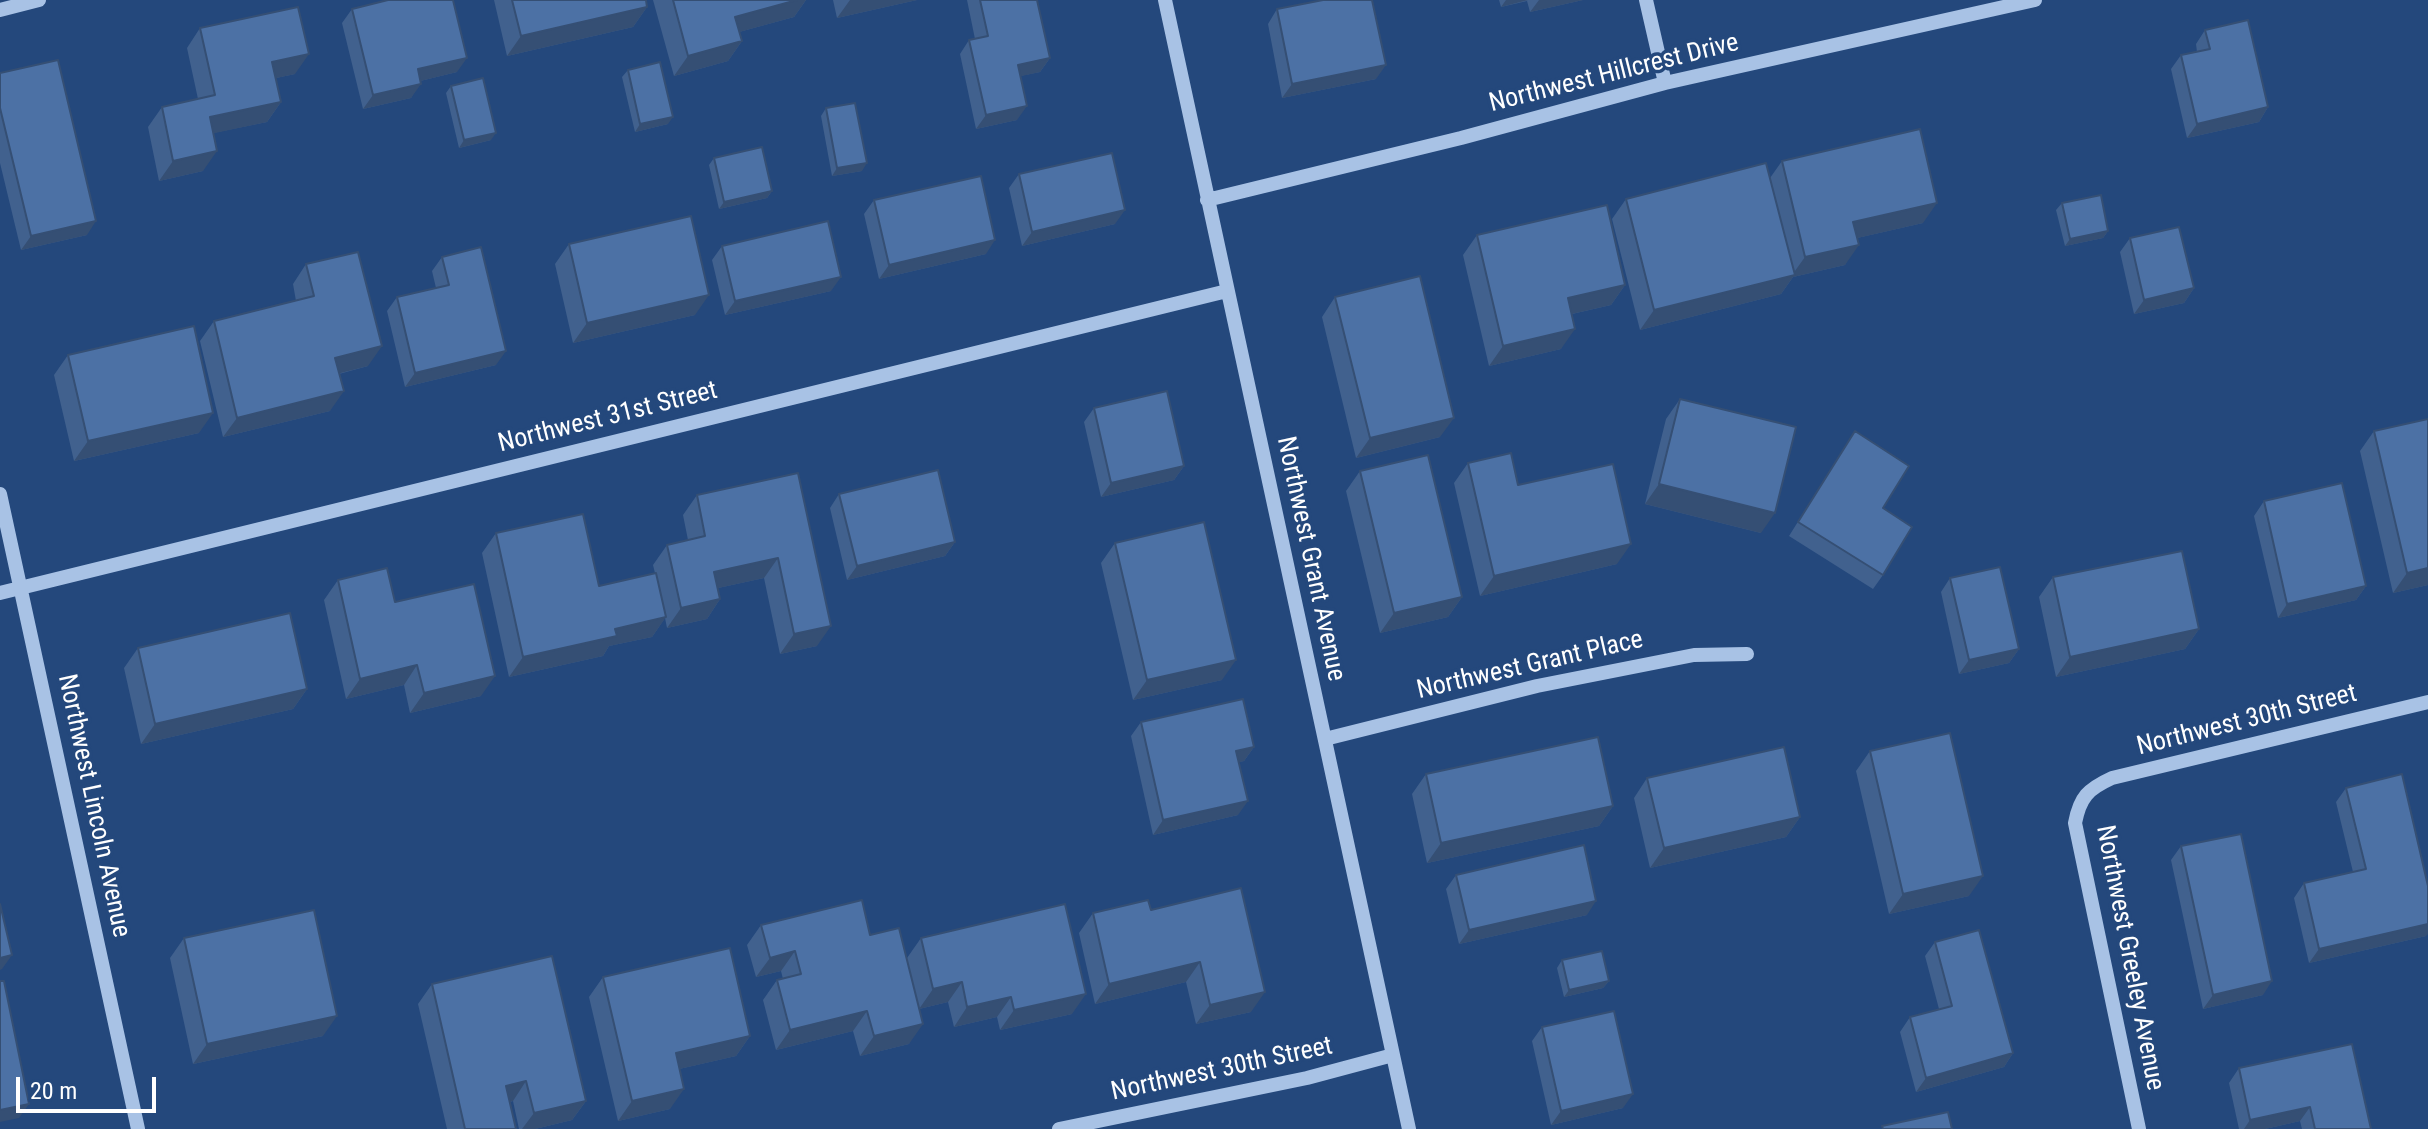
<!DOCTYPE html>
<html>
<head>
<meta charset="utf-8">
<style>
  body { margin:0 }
  #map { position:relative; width:2428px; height:1129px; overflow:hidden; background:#24487c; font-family:"Roboto Condensed",sans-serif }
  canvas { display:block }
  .scale { position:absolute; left:16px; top:1077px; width:140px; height:36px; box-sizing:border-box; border:4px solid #fff; border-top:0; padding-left:10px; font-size:24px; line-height:28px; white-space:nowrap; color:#fff; -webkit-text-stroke:6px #24487c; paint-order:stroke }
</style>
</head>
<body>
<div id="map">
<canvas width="2428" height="1129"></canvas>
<div class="scale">20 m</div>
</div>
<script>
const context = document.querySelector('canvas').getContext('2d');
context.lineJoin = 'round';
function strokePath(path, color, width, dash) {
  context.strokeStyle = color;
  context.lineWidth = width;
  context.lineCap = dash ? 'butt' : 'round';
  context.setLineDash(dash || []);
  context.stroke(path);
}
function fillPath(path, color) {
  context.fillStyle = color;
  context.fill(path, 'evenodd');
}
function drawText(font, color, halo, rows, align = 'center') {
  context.font = font + ' "Roboto Condensed",sans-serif';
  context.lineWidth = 7;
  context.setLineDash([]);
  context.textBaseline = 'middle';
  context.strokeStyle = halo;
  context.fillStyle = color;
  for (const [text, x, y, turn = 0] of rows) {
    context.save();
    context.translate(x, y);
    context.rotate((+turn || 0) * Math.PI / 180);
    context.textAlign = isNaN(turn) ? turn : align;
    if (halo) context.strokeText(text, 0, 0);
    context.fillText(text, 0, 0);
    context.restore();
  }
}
strokePath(new Path2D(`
  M1165,0L1409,1129
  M1646,0L1665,83
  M0,10L39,0
  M1207,200L1461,138L1665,83L2035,0
  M0,494L138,1129
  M0,593L1227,291
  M1325,739L1537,686L1694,655L1747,654
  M1059,1129L1307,1078L1393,1055
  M2139,1129L2075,823C2080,797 2088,789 2112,778L2428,702`), '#a8c2e5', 14);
fillPath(new Path2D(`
  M494,0H646L647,7L633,27L507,56Z
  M653,0H806L794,17L739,32L742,41L728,61L674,76Z
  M833,0H917L837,18Z
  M967,0H1037L1050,58L1040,72L1020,76L1017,120L976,129L960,54L969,40L975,39Z
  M1499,0H1583L1530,12L1527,1L1501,7Z
  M352,9L457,72L420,81L411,98L363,109L342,23Z
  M1277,9L1376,79L1282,98L1268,24Z
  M200,28L295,74L276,78L281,102L267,122L213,133L203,171L159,181L148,127L162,107L198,99L187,48Z
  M2205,30L2268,107L2259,122L2187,138L2171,69L2181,55L2197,52L2196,44Z
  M628,70L668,124L635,132L622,77Z
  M0,73L87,235L21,250L0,163Z
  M451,86L491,140L459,148L446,93Z
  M826,108L862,171L832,176L821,116Z
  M714,158L772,191L767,198L719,209L709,165Z
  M1782,161L1923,223L1857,238L1845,265L1793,277L1781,294L1640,330L1612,219L1626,199L1770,178Z
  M1019,174L1115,224L1022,246L1009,188Z
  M874,200L986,254L879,279L864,214Z
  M2062,203L2108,231L2103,238L2065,246L2056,210Z
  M1477,235L1625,285L1611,305L1572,314L1561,349L1489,366L1463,255Z
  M2130,238L2194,288L2184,303L2134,314L2120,252Z
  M569,244L695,315L573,343L555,264Z
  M722,246L831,291L725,315L712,260Z
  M442,257L496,365L405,387L387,311L397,297L436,288L432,271Z
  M306,264L368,366L339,374L330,411L223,437L200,341L214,321L296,301L293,284Z
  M1335,297L1440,437L1356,458L1322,317Z
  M68,355L199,433L74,461L54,375Z
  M1680,399L1761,533L1645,504L1666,419Z
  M1094,408L1184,466L1174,480L1101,497L1084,422Z
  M2428,419V585L2393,593L2360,451L2374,431Z
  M1855,431L1883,508V575L1873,589L1789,536Z
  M1468,463L1518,485L1617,564L1480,596L1454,483Z
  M1360,471L1462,597L1448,617L1380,633L1346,491Z
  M798,473L817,646L780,654L764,578L718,588L720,599L707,619L667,628L665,618L652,637L609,646L603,656L509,677L482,553L496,533L599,586L655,573L653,565L667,545L688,540L683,515L697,495Z
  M839,494L955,542L945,556L847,580L830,508Z
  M2264,501L2366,586L2356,600L2278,618L2254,516Z
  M1115,543L1222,680L1133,700L1101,563Z
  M2053,577L2199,629L2185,649L2056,677L2039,597Z
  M1950,578L2019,649L2009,663L1959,674L1941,592Z
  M338,580L395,602L481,696L410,713L404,685L346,699L324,600Z
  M138,648L307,689L293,709L141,744L124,668Z
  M1141,722L1254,747L1244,761L1239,762L1238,815L1153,835L1131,736Z
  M1870,751L1969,896L1889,914L1856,771Z
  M1426,774L1613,806L1599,826L1427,863L1412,794Z
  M1647,778L1800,817L1786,837L1650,868L1634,798Z
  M2346,788L2426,936L2309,963L2294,898L2304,883L2353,872L2336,802Z
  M2181,846L2263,995L2203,1009L2171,860Z
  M1456,875L1587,915L1459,944L1446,889Z
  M1151,910L1251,1012L1196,1024L1186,982L1095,1004L1079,933L1093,913Z
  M761,925L870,935L907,958L921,938L1072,1014L1000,1030L997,1017L954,1027L948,1002L919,1009L909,1044L860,1056L853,1031L776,1050L763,1000L777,980L783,979L781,971L756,977L747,945Z
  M184,938L323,1036L193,1064L170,958Z
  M1935,942L2013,1053L2004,1067L1916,1092L1900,1032L1910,1017L1939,1009L1925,956Z
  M1562,960L1609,981L1603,988L1564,997L1557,968Z
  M603,977L750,1036L736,1056L679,1069L670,1109L618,1121L589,997Z
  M432,984L586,1101L572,1120L535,1129H519L513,1101L510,1102L516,1129H447L418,1004Z
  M1542,1027L1623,1108L1551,1125L1532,1041Z
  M2239,1068L2371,1129H2302L2300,1121L2265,1129H2239L2229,1083Z`), '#41618e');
fillPath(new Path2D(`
  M797,0H806L794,17L721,37L735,17Z
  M850,0H917L837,18Z
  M1506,0H1528L1501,7Z
  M1539,0H1583L1530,12Z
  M647,7L633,27L507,56L521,36Z
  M742,41L728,61L674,76L688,56Z
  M309,54L295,74L258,82L272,62Z
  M467,58L457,72L408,84L418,69Z
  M1050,58L1040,72L1008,79L1018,65Z
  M1386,65L1376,79L1282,98L1292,84Z
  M421,84L411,98L363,109L373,95Z
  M281,102L267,122L196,137L210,117Z
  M1027,106L1017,120L976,129L986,115Z
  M2268,107L2259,122L2187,138L2197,124Z
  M673,117L668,124L635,132L640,124Z
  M496,133L491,140L459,148L464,140Z
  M217,151L203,171L159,181L173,161Z
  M867,163L862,171L832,176L837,168Z
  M772,191L767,198L719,209L724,202Z
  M1937,203L1923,223L1840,242L1853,222Z
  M1125,210L1115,224L1022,246L1032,232Z
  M96,221L87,235L21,250L31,236Z
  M2108,231L2103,238L2065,246L2070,239Z
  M995,240L986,254L879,279L889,265Z
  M1859,245L1845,265L1793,277L1781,294L1640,330L1654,310L1792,275L1805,257Z
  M841,277L831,291L725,315L735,301Z
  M1625,285L1611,305L1554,318L1568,298Z
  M2194,288L2184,303L2134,314L2144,300Z
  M709,295L695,315L573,343L587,323Z
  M1575,329L1561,349L1489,366L1503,346Z
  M382,346L368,366L321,378L335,358Z
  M506,351L496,365L405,387L415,373Z
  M344,391L330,411L223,437L237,418Z
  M213,413L199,433L74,461L88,441Z
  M1454,418L1440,437L1356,458L1370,438Z
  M1184,466L1174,480L1101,497L1111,483Z
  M1659,484L1775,513L1761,533L1645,504Z
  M955,542L945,556L847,580L857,566Z
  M1631,544L1617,564L1480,596L1494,576Z
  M778,558L764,578L700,592L714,572Z
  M2428,568V585L2393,593L2407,573Z
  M2366,586L2356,600L2278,618L2287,604Z
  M1462,597L1448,617L1380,633L1394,613Z
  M720,599L707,619L667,628L681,608Z
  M666,617L652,637L609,646L603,656L509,677L523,657L615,629Z
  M831,626L817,646L780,654L794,634Z
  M2199,629L2185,649L2056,677L2070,657Z
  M2019,649L2009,663L1959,674L1969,660Z
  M1236,660L1222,680L1133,700L1147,680Z
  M417,665L404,685L346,699L360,679Z
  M495,676L481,696L410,713L424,693Z
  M307,689L293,709L141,744L155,724Z
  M1254,747L1244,761L1227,765L1236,751Z
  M1248,801L1238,815L1153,835L1163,820Z
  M1613,806L1599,826L1427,863L1441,843Z
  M1800,817L1786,837L1650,868L1664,848Z
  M1983,876L1969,896L1889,914L1903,894Z
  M1596,901L1587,915L1459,944L1469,930Z
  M2428,924V934L2426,936L2309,963L2319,949Z
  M795,951L781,971L756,977L770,958Z
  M12,955L2,969L0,970V958Z
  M1200,962L1186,982L1095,1004L1109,984Z
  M1609,981L1603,988L1564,997L1569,990Z
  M2272,981L2263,995L2203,1009L2213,995Z
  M962,982L948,1002L919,1009L933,989Z
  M1265,992L1251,1012L1196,1024L1210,1005Z
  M1086,994L1072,1014L1000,1030L1014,1010Z
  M1011,997L997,1017L954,1027L967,1007Z
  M867,1011L853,1031L776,1050L790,1030Z
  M337,1016L323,1036L193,1064L207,1044Z
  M923,1024L909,1044L860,1056L874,1036Z
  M750,1036L736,1056L662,1073L676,1053Z
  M2013,1053L2004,1067L1916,1092L1926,1078Z
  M526,1081L513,1101L492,1106L506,1086Z
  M684,1089L670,1109L618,1121L632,1101Z
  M1633,1094L1623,1108L1551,1125L1561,1111Z
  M586,1101L572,1120L535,1129H522L534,1113Z
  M29,1104L19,1118L0,1122V1110Z
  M2310,1107L2300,1121L2265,1129H2244L2250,1120Z`), '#354f74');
const building = new Path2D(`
  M388,0H453L467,58L418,69L421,84L373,95L352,9Z
  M512,0H646L647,7L521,36Z
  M673,0H797L735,17L742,41L688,56Z
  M980,0H1037L1050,58L1018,65L1027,106L986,115L969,40L988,36Z
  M1323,0H1372L1386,65L1292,84L1277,9Z
  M298,7L309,54L272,62L281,102L210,117L217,151L173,161L162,107L215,95L200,28Z
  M2248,20L2268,107L2197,124L2181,55L2210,49L2205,30Z
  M58,60L96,221L31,236L0,108V73Z
  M660,62L673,117L640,124L628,70Z
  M483,78L496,133L464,140L451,86Z
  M855,103L867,163L837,168L826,108Z
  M1920,129L1937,203L1853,222L1859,245L1805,257L1782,161Z
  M762,147L772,191L724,202L714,158Z
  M1112,153L1125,210L1032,232L1019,174Z
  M1766,163L1795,275L1654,310L1626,199Z
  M981,176L995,240L889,265L874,200Z
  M2101,195L2108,231L2070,239L2062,203Z
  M1607,205L1625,285L1568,298L1575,329L1503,346L1477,235Z
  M691,216L709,295L587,323L569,244Z
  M828,221L841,277L735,301L722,246Z
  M2179,227L2194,288L2144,300L2130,238Z
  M481,247L506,351L415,373L397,297L449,285L442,257Z
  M358,252L382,346L335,358L344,391L237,418L214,321L314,296L306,264Z
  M1420,276L1454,418L1370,438L1335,297Z
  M194,326L213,413L88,441L68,355Z
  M1167,391L1184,466L1111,483L1094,408Z
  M1680,399L1796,427L1775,513L1659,484Z
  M2428,419V568L2407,573L2374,431Z
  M1855,431L1909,466L1883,508L1912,527L1883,575L1798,522Z
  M1511,453L1518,485L1613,464L1631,544L1494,576L1468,463Z
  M1428,455L1462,597L1394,613L1360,471Z
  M938,470L955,542L857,566L839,494Z
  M798,473L831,626L794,634L778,558L714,572L720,599L681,608L667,545L705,536L697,495Z
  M2342,483L2366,586L2287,604L2264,501Z
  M583,514L599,586L656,573L666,617L615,629L617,636L523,657L496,533Z
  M1204,522L1236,660L1147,680L1115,543Z
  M2182,551L2199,629L2070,657L2053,577Z
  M2000,567L2019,649L1969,660L1950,578Z
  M387,568L395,602L474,584L495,676L424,693L417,665L360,679L338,580Z
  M290,613L307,689L155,724L138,648Z
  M1243,699L1254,747L1236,751L1248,801L1163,820L1141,722Z
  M1950,733L1983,876L1903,894L1870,751Z
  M1598,737L1613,806L1441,843L1426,774Z
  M1784,747L1800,817L1664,848L1647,778Z
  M2402,774L2428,886V924L2319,949L2304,883L2366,869L2346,788Z
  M2241,834L2272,981L2213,995L2181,846Z
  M1584,845L1596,901L1469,930L1456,875Z
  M1241,888L1265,992L1210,1005L1200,962L1109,984L1093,913L1148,900L1151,910Z
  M862,900L870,935L899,928L923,1024L874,1036L867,1011L790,1030L777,980L801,974L795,951L770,958L761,925Z
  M0,904L12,955L0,958Z
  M1065,904L1086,994L1014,1010L1011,997L967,1007L962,982L933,989L921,938Z
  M314,910L337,1016L207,1044L184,938Z
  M1979,930L2013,1053L1926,1078L1910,1017L1952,1006L1935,942Z
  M730,948L750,1036L676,1053L684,1089L632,1101L603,977Z
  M1602,951L1609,981L1569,990L1562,960Z
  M552,956L586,1101L534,1113L526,1081L506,1086L516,1129H465L432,984Z
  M0,981H4L29,1104L0,1110Z
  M1614,1011L1633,1094L1561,1111L1542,1027Z
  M2352,1044L2371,1129H2315L2310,1107L2250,1120L2239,1068Z
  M1948,1112L1952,1129H1883L1882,1126Z`);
fillPath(building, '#4c71a5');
strokePath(building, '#354f74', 2);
drawText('26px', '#fff', '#24487c', [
  ["Northwest Hillcrest Drive",1614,74,-14],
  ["Northwest 31st Street",608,418,-14],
  ["Northwest Grant Avenue",1310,559,78],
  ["Northwest Grant Place",1530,666,-13],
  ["Northwest 30th Street",2247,721,-14],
  ["Northwest Lincoln Avenue",93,806,78],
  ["Northwest Greeley Avenue",2129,958,79],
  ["Northwest 30th Street",1222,1070,-12]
]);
</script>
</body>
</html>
